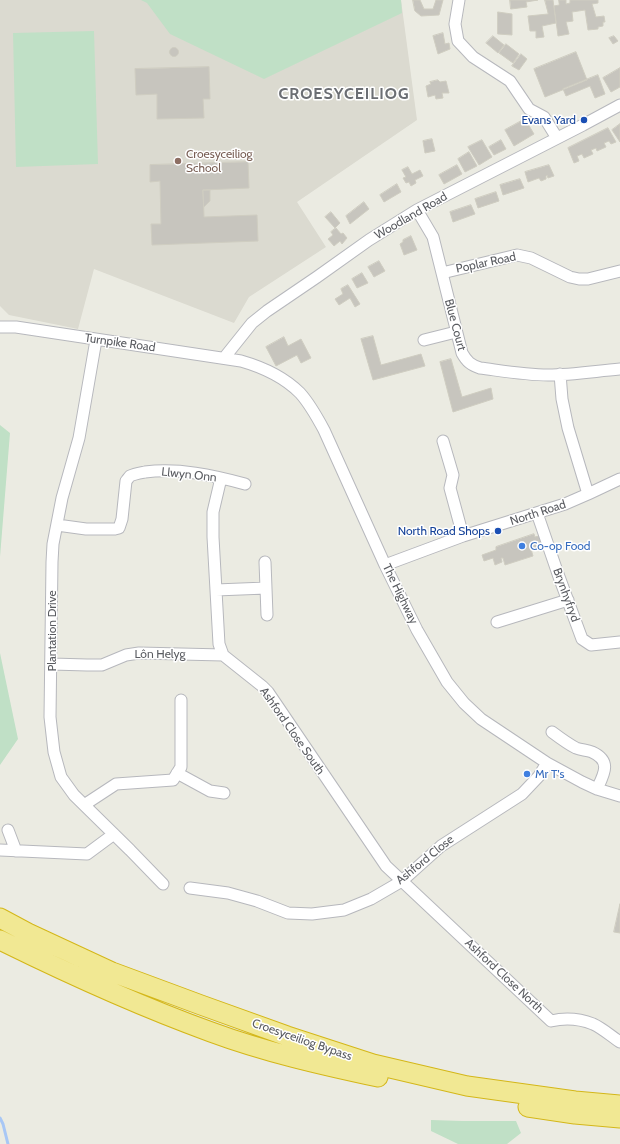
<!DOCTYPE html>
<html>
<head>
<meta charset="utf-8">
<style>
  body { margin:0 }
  canvas { display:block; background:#ebebe2 }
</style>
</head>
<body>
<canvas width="620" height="1144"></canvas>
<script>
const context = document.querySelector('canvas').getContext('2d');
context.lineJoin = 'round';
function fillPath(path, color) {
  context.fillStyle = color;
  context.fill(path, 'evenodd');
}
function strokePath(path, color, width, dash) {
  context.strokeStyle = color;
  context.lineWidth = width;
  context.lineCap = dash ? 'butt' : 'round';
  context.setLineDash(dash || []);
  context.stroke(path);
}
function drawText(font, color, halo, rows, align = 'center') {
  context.font = font + ' Cabin,sans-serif';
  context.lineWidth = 3;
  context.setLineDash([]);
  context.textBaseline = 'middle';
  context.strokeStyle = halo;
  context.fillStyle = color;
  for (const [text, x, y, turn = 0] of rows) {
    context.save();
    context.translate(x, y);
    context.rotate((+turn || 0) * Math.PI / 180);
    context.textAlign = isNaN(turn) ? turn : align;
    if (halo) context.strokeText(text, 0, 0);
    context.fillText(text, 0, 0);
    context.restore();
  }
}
fillPath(new Path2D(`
  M0,0H401L417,120L297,202L326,247L249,297L234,323L94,269L78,329L9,315L0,306Z`), '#dbdad0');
fillPath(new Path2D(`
  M141,0H401L402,13L264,79L170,34L147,3Z
  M94,31L98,164L16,167L13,33Z
  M0,425L10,433L0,557Z
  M0,653L18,739L0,765Z
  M431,1120L463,1121H516L521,1133L507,1144H458L431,1131Z`), '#c0e0c6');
strokePath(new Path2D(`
  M0,1118L3,1124L8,1144`), '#a8c7f5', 3);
const building = new Path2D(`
  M413,0H420L424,9H433L436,0H443L439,15L421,16L415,11Z
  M510,0H538L526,2L527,7L511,9Z
  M545,0H553L556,23L542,26L544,37L536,38V31H530L528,16L548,14Z
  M559,0H566V4L570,3V0H598V3L592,4L596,17L604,16L605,22H603V26L598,27V29L588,30L585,10L572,12L573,21L566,22L569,34L558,36L554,6L559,5Z
  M498,12L512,14V35L498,34Z
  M443,33L445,44L449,43L450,49L438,54L433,36Z
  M493,36L504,45L498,53L486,43Z
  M614,36L618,41L613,44L609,38Z
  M506,44L519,54L513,63L499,53Z
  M169.5 52a4.5 4.5 0 1 1 9 0a4.5 4.5 0 1 1-9 0Z
  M576,52L587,80L545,97L534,69Z
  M521,54L527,59L519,70L512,66Z
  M209,67L210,99H203L204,118L157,119V94L136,95L135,69Z
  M620,68V87L611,92L603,78Z
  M598,75L605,94L595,98L590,86L566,96L563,89Z
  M438,80L440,82L446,81L449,93H442L443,98L436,99L435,95L428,97L426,86L431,84L430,82Z
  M525,119L534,134L514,146L505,130Z
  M620,124V142L612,130Z
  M608,128L616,142L611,144L609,141L604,143L606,147L597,151L596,148L591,150L593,154L584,158L582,154L577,156L579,161L574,163L568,148Z
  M432,139L435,151L425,153L423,141Z
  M482,140L492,157L479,165L468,147Z
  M501,140L506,149L494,155L489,147Z
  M469,152L477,166L465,172L458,159Z
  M248,162L249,188L203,190L204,217L257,215L258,241L152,245L151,224H161L160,181L150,182V165Z
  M457,165L462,174L444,184L439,175Z
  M549,165L554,176L548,178L547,175L546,176V179L541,181L539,178L528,182L525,172Z
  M408,167L412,174L420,170L423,176L415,180L416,183L411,186L409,182L406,183L403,178L406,177L402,170Z
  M520,179L524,188L503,195L500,185Z
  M397,184L401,192L384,202L380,195Z
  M203,190H210V201L204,207Z
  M496,192L499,201L478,208L475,199Z
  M364,202L369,209L350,224L346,216Z
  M471,205L475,214L453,222L450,212Z
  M331,212L340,223L335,228L325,217Z
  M336,228L341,234L343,233L347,238L342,244L340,241L334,246L328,239L333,235L331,232Z
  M411,236L417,250L404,255L400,244L403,242V240Z
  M379,261L385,271L374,277L368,267Z
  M362,273L368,283L357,288L352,279Z
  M348,285L360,304L355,307L350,298L339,305L335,299L343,294L341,289Z
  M373,336L381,365L421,354L425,366L373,380L361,339Z
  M284,337L288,346L301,339L311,358L301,363L297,355L276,366L266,347Z
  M451,359L462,397L491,388L493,399L453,412L440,362Z
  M534,534L535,537L539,536L542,545L531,549L533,556L505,565L503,558H501L502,562L495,565L493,558L484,561L482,555L496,550V547Z
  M620,904V933L614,932Z`);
fillPath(building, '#c7c5be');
strokePath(building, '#cfcdc1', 1);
const street = new Path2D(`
  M459,0L455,24L458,41L473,57L510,81L529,109L544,117L557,138
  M417,210L433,237L462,353C467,362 471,365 480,368C503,371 526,375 548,375C572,375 596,371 620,369
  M442,273L517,255L531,258L570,277L579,279H588L620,271
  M0,327H16L241,361C262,367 284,377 300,393C310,404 317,417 324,430L385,565L417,630L447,682L464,703L481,719L547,763L582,782L597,789L620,796
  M96,340L79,438L62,498L53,544L52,562L50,717L54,752L61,777L74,795L130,850L163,884
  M424,340L456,332
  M224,358L252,323L267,311L317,277L369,240L417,210L583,125L620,105
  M560,374L562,399L568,428L588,494
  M443,441L453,475L450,488L463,536
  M221,478L213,512V537L219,644L223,655L262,686L268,692L386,866L551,1021C564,1018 580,1019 593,1024C602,1028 611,1036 620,1042
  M537,513L558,574L582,639L591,645L620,642
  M57,525L86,529H115L119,528L122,519L126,481C127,480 129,477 130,476C134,474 140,473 145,472C179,468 212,475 245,484
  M265,562L267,615
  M385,565L463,536L565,504L588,494L620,479
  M216,590L266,588
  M497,622L568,600
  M52,664L87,665H102L126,655L139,653L223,655
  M552,732C560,738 568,744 576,748C581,750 587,750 592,752C612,761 604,774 597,789
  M177,773L210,791L224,793
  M84,805L116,784L173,780L181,767V700
  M8,830L16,851
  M0,850L87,854L114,834
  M190,888L228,893L257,901L288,913L312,914L344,910L371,899L402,881L441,846L522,794L539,776L547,763`);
const highway = new Path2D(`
  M0,918L28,933L112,972L201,1005L287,1036L373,1064L467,1086L575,1101L620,1105
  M0,940C69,974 139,1006 211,1032C265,1052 322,1065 378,1077
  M528,1107L575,1114L620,1118`);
strokePath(street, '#b7b8bd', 13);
strokePath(highway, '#d4b719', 21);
strokePath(street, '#fff', 11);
strokePath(highway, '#f1e893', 19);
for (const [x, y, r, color] of [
  [584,120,4,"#1a4fb4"],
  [178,161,4,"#8d6e63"],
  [498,531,4,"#1a4fb4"],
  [522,546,4,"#3f7fe0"],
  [527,774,4,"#3f7fe0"]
]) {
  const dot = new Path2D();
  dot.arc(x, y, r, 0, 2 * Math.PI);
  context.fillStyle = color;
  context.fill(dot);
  strokePath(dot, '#fff', 1.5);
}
drawText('12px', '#164399', '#fff', [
  ["Evans Yard",576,120],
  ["North Road Shops",490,531]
], 'right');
drawText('12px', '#785e54', '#fff', [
  ["Croesyceiliog",186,154],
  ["School",186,168]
], 'left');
drawText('12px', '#5a5c61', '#fff', [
  ["Woodland Road",411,216,-30],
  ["Poplar Road",486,263,-12],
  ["Blue Court",455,325,75],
  ["Turnpike Road",120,343,8],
  ["Llwyn Onn",189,475,6],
  ["North Road",538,513,-18],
  ["The Highway",400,594,64],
  ["Brynhyfryd",566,595,70],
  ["Plantation Drive",52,631,-90],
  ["Lôn Helyg",160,654],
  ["Ashford Close South",292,731,55],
  ["Ashford Close",425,860,-39],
  ["Ashford Close North",504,976,43],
  ["Croesyceiliog Bypass",302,1040,19]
]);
drawText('12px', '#366cbe', '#fff', [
  ["Co-op Food",530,546],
  ["Mr T's",535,774]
], 'left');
context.letterSpacing = '1px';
drawText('bold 16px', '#6b6e73', '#fff', [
  ["CROESYCEILIOG",344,94]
]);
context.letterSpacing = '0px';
</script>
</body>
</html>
